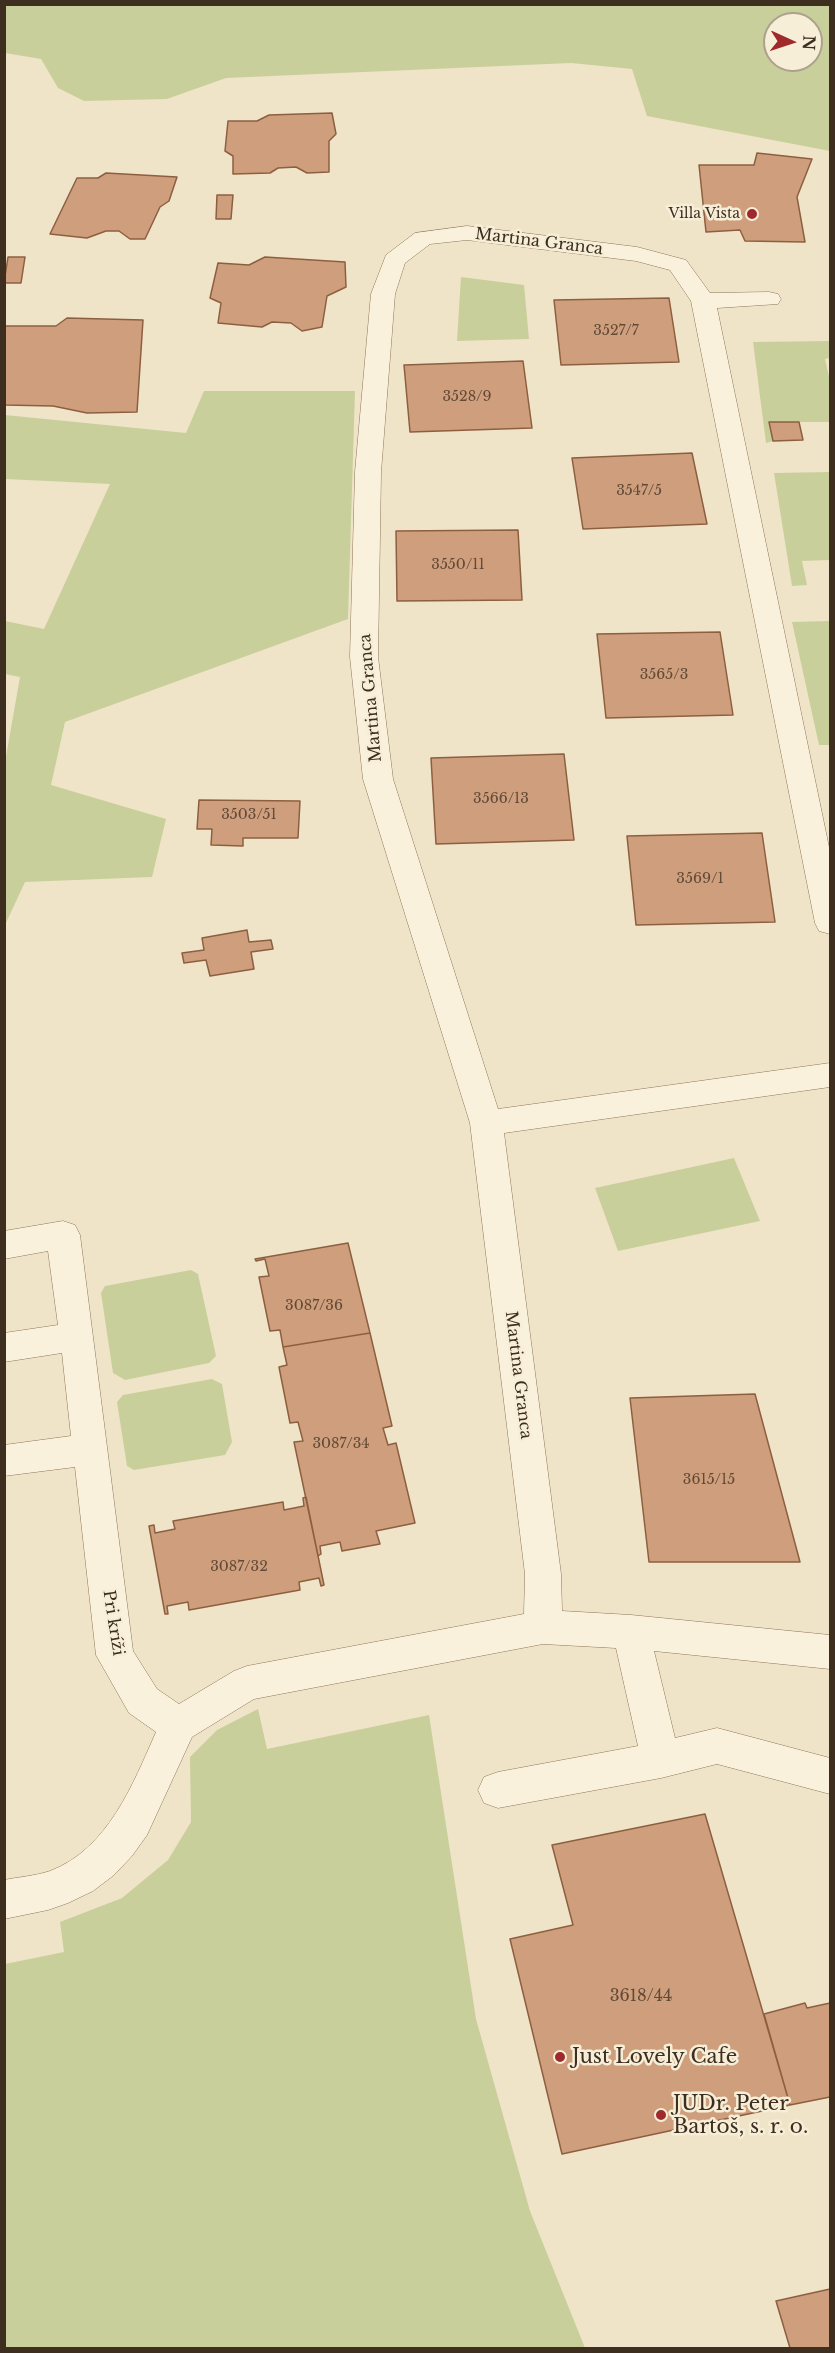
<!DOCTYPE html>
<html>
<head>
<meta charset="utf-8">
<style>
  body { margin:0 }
  #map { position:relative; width:835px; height:2353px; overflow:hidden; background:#f0e4c8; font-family:"Libre Baskerville",serif }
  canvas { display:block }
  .frame { position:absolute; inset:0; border:6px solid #3d2e20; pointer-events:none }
  .north { position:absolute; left:763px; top:12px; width:60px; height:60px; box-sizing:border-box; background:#f7eed8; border:2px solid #ada18e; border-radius:50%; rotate:93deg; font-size:16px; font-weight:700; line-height:24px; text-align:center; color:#3d2e20 }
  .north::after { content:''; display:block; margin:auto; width:21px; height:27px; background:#9e2a2b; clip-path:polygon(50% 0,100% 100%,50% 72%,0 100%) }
</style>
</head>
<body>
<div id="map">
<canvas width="835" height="2353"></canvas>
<div class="frame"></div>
<div class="north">N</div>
</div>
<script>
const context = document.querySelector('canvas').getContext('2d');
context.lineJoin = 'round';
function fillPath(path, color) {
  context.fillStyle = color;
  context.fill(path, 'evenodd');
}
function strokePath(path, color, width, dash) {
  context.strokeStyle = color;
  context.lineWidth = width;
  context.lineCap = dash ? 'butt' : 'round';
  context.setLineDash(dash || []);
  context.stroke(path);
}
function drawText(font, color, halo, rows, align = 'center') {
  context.font = font + ' "Libre Baskerville",serif';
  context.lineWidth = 5;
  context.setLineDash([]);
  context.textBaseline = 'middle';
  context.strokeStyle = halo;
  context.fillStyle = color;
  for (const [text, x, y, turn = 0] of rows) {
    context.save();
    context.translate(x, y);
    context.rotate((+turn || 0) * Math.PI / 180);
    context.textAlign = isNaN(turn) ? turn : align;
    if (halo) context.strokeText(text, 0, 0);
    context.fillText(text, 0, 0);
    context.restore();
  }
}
fillPath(new Path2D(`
  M4,5H830V151L647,116L632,69L571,63L226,78L167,99L84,101L58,88L41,59L5,53ZM775,24H811V60H775Z
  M461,277L524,285L529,339L457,341Z
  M830,341V358L825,359L830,381V422H770L773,441L766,443L753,342Z
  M204,391H355L348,619L65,722L51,785L166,819L152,877L25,882L5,925V762L20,677L5,674V621L44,629L110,484L5,479V415L186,433Z
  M830,472V560L802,561L807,585L792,586L774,473Z
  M830,621V745H819L792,622Z
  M734,1158L760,1221L618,1251L595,1188Z
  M191,1270L198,1274L216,1356L209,1363L125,1380L113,1373L101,1293L105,1286Z
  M212,1379L222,1384L232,1442L225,1455L134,1470L127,1466L117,1402L123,1395Z
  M258,1709L267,1749L429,1715L476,2019L530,2211L585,2348H5V1964L64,1952L60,1922L122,1898L168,1860L191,1822L190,1757L217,1730Z`), '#c9cf9b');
const building = new Path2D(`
  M332,113L336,134L329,141V172L307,173L296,167L278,168L270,173L233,174V156L225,151L228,121H257L269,115Z
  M757,153L812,159L797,197L805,242L745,241L740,230L706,232L699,165H754Z
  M106,173L177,177L169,201L160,207L145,239H130L119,231H106L87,238L50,234L77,178H98Z
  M217,195H233L231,219H216Z
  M8,257H25L21,283H4Z
  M265,257L345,262L346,287L327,296L322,327L302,331L291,323L272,322L262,327L218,323L221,303L210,298L218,263L249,265Z
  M669,298L679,362L561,365L554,300Z
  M67,318L143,320L137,412L87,413L53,406L4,405L5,326H56Z
  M523,361L532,428L410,432L404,365Z
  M769,422H799L803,440L773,441Z
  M692,453L707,524L583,529L572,458Z
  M518,530L522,600L397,601L396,531Z
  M720,632L733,715L606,718L597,634Z
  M564,754L574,840L436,844L431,758Z
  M199,800L300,801L298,838H243V846L211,845L212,829H197Z
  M762,833L775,922L636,925L627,836Z
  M247,930L249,942L271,940L273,949L251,952L254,969L210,976L206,960L184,963L182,953L204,950L202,938Z
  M348,1243L370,1333L283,1347L280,1330L270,1331L259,1277L269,1276L265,1259L256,1261L255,1259Z
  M370,1333L392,1426L383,1428L388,1445L396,1443L415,1523L376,1531L380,1544L342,1551L340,1542L320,1546L321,1554L318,1556L294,1442L303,1441L298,1422L290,1423L279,1367L287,1365L283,1347Z
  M755,1394L800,1562H649L630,1398Z
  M306,1497L324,1585L321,1586L319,1578L299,1582L300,1590L189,1610L188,1602L167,1606L168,1614H165L149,1526L154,1525L155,1533L175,1529L173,1521L283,1502L284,1510L304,1506L303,1498Z
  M705,1814L790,2105L562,2154L510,1939L573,1925L552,1845Z
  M805,2003L807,2008L830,2003V2097L790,2105L764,2014Z
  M830,2289V2348H790L776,2301Z`);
fillPath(building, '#cf9f7d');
strokePath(building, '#8d5f41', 1.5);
const minor = new Path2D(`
  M467,226L637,247L686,260L710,293L769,292L778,294L781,299L778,304L717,308L830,852V934L819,931L815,923L691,301L670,270L636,261L467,240L430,244L405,263L395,294L381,472L378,657L393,779L498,1109L830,1063V1087L504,1133L561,1574L562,1611L631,1615L830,1635V1669L654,1651L675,1738L717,1728L830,1758V1794L717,1764L661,1778L498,1808L484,1803L478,1790L484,1777L498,1772L638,1746L616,1648L543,1644L254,1699L192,1737L147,1835L132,1856L114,1875L93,1891L68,1903L48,1910L4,1919V1880C19,1877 35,1876 50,1871C108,1849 133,1784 156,1732L129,1713L96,1655L75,1467L4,1476V1445L71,1436L62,1353L4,1362V1333L58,1325L48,1251L4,1259V1231L63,1221L75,1225L80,1235L133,1651L157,1689L179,1704L234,1671L247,1666L524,1614L525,1574L470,1123L363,779L350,657L355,472L371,294L386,255L415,233Z`);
strokePath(minor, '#8d765c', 1);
fillPath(minor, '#faf1dc');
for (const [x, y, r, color] of [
  [752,214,6,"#9e2a2b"],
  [560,2057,6,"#9e2a2b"],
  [661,2115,6,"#9e2a2b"]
]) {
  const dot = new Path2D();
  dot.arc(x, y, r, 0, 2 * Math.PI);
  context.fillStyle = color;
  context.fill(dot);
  strokePath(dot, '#f7eed8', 2);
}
drawText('14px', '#3d2e20', '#f7eed8', [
  ["Villa Vista",740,214]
], 'right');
drawText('14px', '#624a37', null, [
  ["3527/7",616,331],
  ["3528/9",467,397],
  ["3547/5",639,491],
  ["3550/11",458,565],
  ["3565/3",664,675],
  ["3566/13",501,799],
  ["3503/51",249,815],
  ["3569/1",700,879],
  ["3087/36",314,1306],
  ["3087/34",341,1444],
  ["3615/15",709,1480],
  ["3087/32",239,1567]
]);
drawText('16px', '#3d2e20', '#f7eed8', [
  ["Martina Granca",539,242,7],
  ["Martina Granca",371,698,-95],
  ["Martina Granca",518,1375,83],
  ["Pri kríži",113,1623,81]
]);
drawText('16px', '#624a37', null, [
  ["3618/44",641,1996]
]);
drawText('20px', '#3d2e20', '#f7eed8', [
  ["Just Lovely Cafe",572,2057],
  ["JUDr. Peter",673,2104],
  ["Bartoš, s. r. o.",673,2127]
], 'left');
</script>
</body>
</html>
